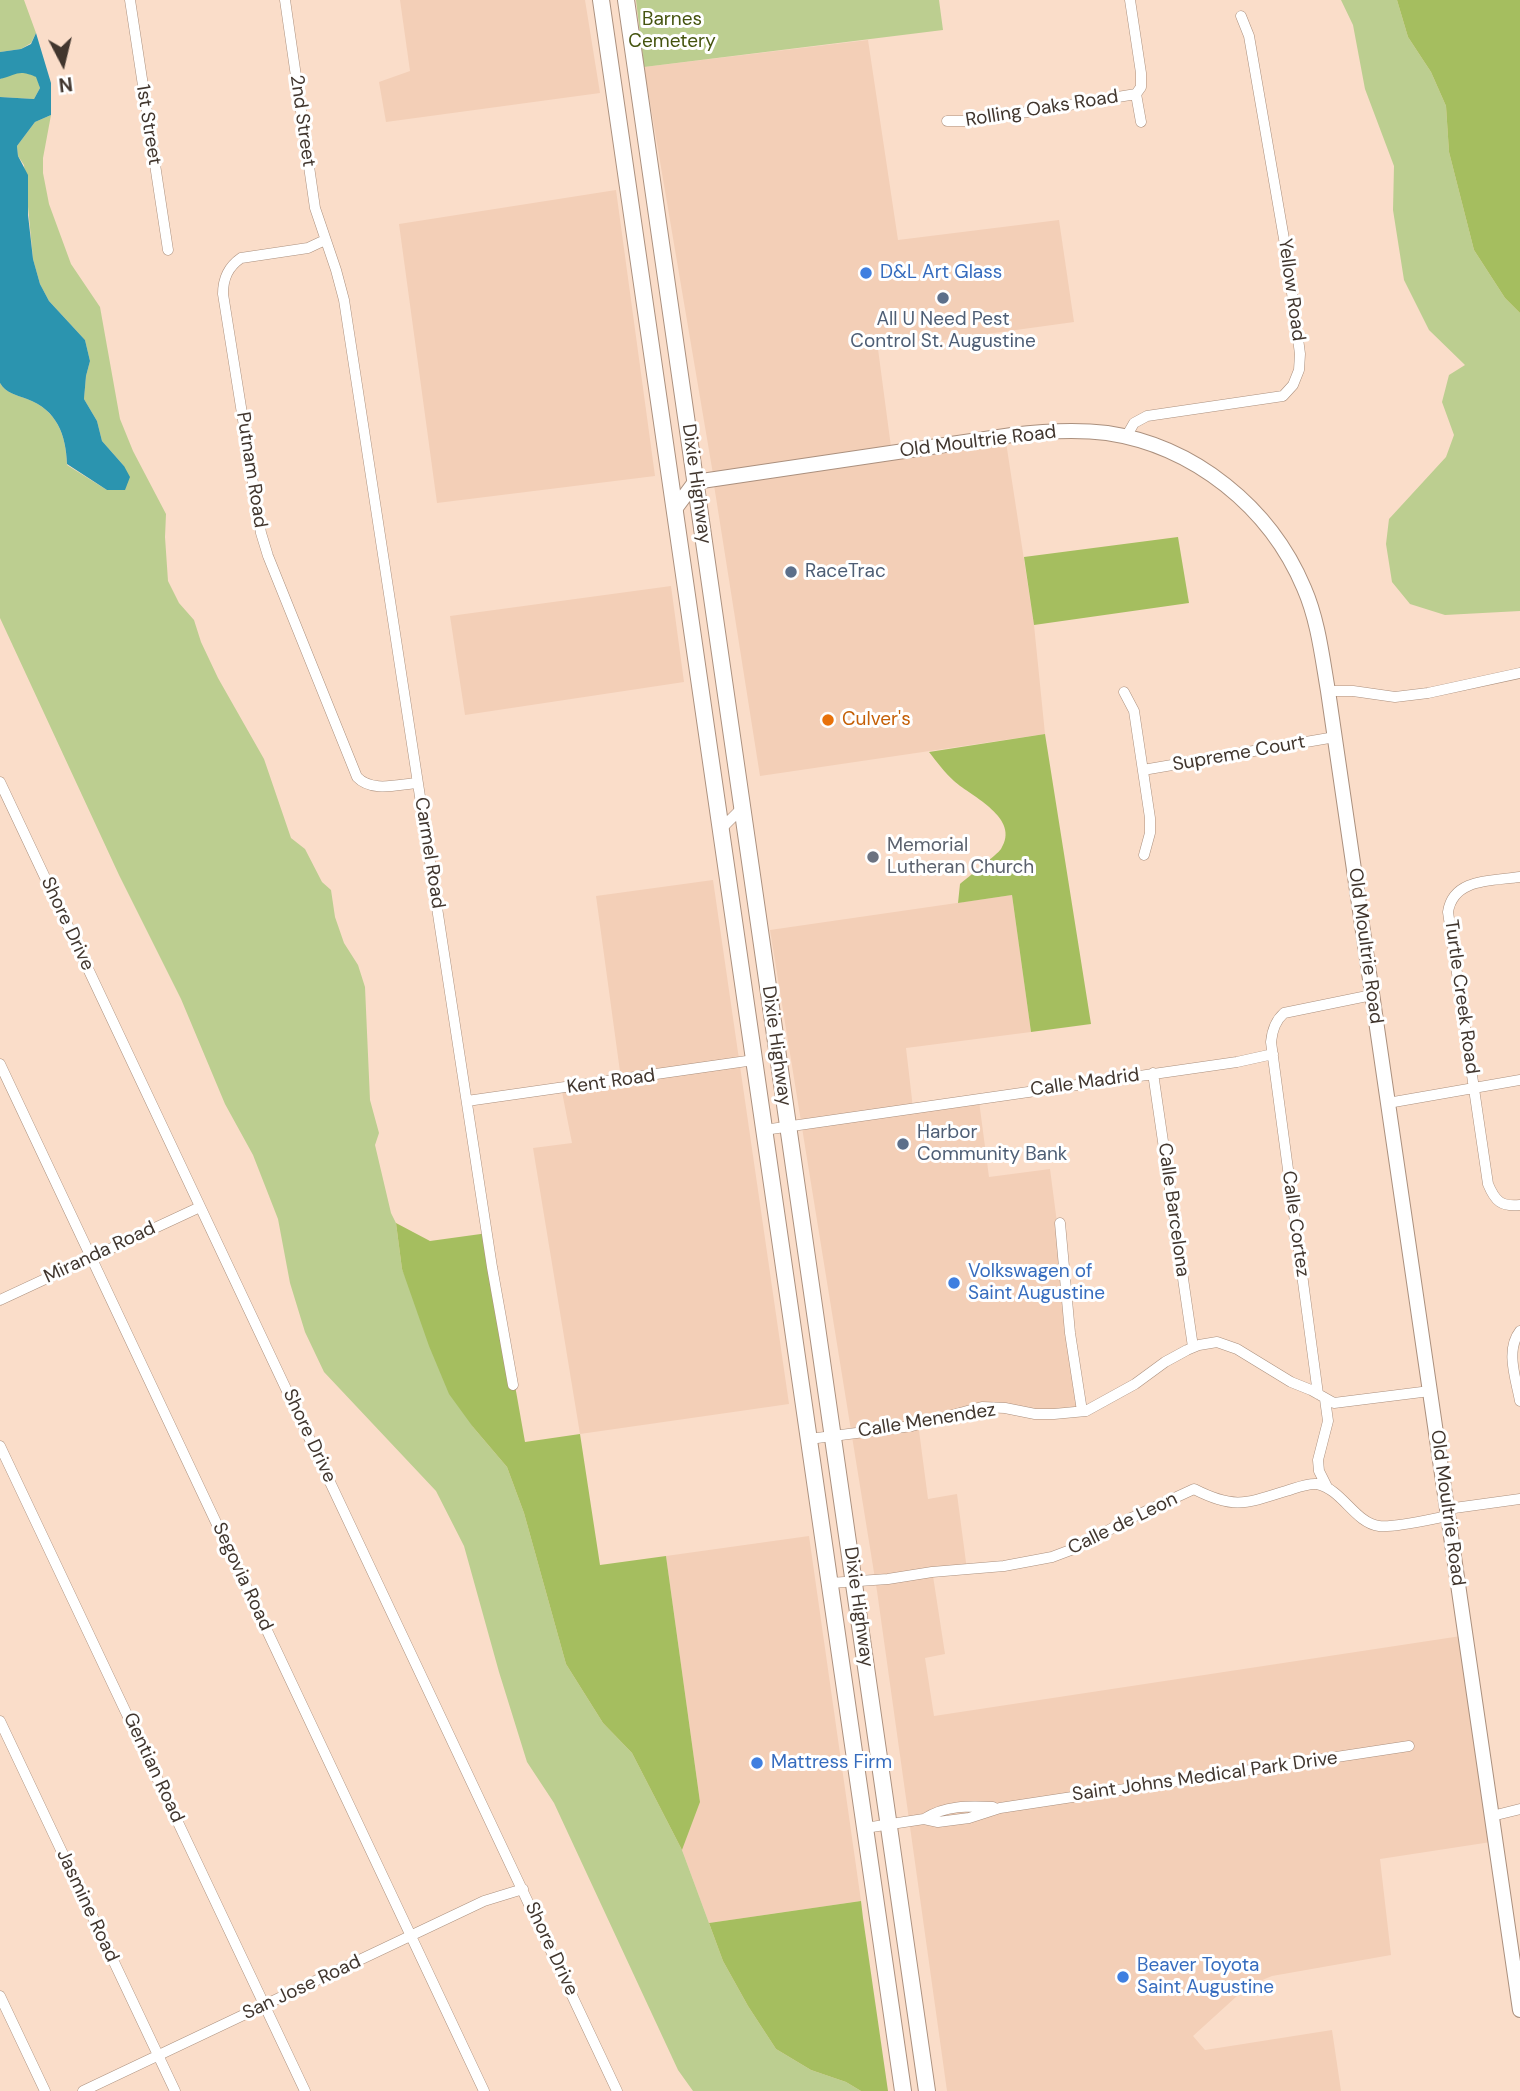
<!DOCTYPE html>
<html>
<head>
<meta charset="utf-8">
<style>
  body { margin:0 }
  #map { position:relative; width:1520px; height:2091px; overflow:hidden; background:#faddc9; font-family:"DM Sans",sans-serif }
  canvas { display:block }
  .north { position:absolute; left:28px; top:28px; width:70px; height:70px; -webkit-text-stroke:5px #fff; paint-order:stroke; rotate:173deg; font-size:19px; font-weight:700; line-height:28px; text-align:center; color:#41362e }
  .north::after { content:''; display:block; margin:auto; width:24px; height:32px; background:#41362e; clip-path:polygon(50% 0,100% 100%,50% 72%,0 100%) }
</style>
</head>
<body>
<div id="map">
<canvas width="1520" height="2091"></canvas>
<div class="north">N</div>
</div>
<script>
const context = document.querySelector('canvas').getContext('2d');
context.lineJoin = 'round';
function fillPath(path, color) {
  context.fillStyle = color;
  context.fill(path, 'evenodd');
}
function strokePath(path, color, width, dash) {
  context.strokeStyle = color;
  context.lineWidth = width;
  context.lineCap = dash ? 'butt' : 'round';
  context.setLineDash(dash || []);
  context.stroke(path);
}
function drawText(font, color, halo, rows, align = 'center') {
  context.font = font + ' "DM Sans",sans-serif';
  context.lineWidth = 6;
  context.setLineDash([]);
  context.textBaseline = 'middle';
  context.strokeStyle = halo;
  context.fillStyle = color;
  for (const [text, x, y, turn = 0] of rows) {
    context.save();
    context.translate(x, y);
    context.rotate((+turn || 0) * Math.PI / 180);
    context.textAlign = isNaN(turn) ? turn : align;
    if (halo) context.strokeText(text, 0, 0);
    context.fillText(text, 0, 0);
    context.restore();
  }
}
fillPath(new Path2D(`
  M400,0H585L600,93L386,122L379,82L410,71Z
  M868,40L898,240L1059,220L1074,322L878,349L891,447L713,474L644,67Z
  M616,190L655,476L437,503L399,224Z
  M1006,442L1034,625L1045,734L760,776L714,485Z
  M671,586L684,682L465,715L450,616Z
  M713,880L789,1404L580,1434L533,1148L572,1143L561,1087L621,1079L596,896Z
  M1012,895L1031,1032L906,1048L913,1108L979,1101L989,1177L1050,1169L1081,1407L1034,1413L980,1406L918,1423L928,1499L957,1494L967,1570L933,1576L945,1654L925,1658L934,1716L1461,1636L1491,1842L1380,1859L1391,1955L1272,1976L1248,1986L1193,2036L1205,2050L1332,2030L1341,2091H947L877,1591L770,930Z
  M809,1536L861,1901L709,1923L682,1850L700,1802L666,1556Z`), '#f3cfb7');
fillPath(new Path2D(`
  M0,0H24L36,33L31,43L21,49L0,52Z
  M636,0H939L943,30L644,67Z
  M1341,0H1397L1408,37L1431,72L1446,106L1449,152L1474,250L1505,298L1520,313V611L1445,615L1410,604L1392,582L1386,544L1389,519L1446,457L1454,435L1442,402L1449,375L1465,365L1429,330L1404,280L1393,210L1394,166L1365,89L1353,25Z
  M25,72L37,77L40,88L34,99L0,97V79L14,73Z
  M51,115L43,158V173L49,204L71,264L100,307L120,419L133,451L166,514L165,537L168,581L179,603L194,620L201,642L218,678L264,759L291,838L305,849L322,882L331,890L335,917L344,943L358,965L365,987L370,1100L379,1133L375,1145L391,1213L396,1223L402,1269L473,1427L507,1467L524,1513L566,1664L603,1723L632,1753L682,1850L723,1961L748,2006L776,2049L811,2070L846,2082L861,2091H693L678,2070L554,1803L527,1762L499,1672L464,1546L436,1491L324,1372L305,1332L290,1283L278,1219L253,1155L225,1104L181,999L119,875L0,618V383C6,393 16,395 27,399C57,410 66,435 67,465L107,490L124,466L102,441L97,421L84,399L86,376L90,361L85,340L49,301L40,284L33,259L24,165L18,156L17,146L35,122Z`), '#bcce90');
fillPath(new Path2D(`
  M1397,0H1520V313L1505,298L1474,250L1449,152L1446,106L1431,72L1408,37Z
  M1178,537L1189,603L1034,625L1024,557Z
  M1045,734L1091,1024L1031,1032L1012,895L958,903L960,884C968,877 997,855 1001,849C1021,818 972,797 954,781C945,773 937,762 929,752Z
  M396,1223L430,1241L488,1233L525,1442L580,1434L600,1565L666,1556L700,1802L682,1850L632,1753L603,1723L566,1664L524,1513L507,1467L473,1427L449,1394L429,1346L402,1269Z
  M861,1901L863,1918L888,2091H861L846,2082L811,2070L776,2049L748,2006L723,1961L709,1923Z`), '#a5be5f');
fillPath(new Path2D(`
  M36,33L51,83V115L35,122L17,146L18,156L28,175V215L33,259L40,284L49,301L85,340L90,361L86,376L84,399L97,421L102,441L124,466L130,477L125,490H107L67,464C66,435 57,410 27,399C16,395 6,393 0,383V97L34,99L40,88L36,77C18,69 17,75 0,79V52L21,49L31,44Z`), '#2b94af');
const minor = new Path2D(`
  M130,0L168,250
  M285,0L315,208L336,270L344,300L492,1267L513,1385
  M1130,0L1141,73V87L1136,94L1141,122
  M947,121H972L1136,94
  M325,240L308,248L241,258C228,267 223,278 223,294L261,533L268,556L357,777C372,793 399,784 418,783
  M1126,437L1134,423L1147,416L1283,396L1293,385L1299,370L1300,354L1288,262L1249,36L1241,16
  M1328,691H1353L1395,697L1428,693L1520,673
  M1124,692L1134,711L1150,818V833L1144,855
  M1143,770L1335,737
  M0,782L617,2091
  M721,829L742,808
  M1520,877C1492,881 1453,878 1448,912L1488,1184C1495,1201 1501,1207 1520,1205
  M0,1064L484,2091
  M1153,1073L1193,1347
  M467,1101L754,1060
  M1388,1103L1520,1080
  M764,1130L1237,1062L1273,1054
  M1060,1223L1070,1333L1082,1411
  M0,1300L200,1207
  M1520,1331C1505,1350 1516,1379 1520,1401
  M1318,1394L1271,1042C1272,1031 1275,1021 1284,1013L1372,995
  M1325,1399L1328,1421L1318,1460L1319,1471L1327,1487
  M809,1439L912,1426L982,1407L1005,1408L1035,1414H1054L1086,1411L1135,1384L1165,1362L1187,1350L1199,1345L1217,1342L1237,1349L1291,1382L1311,1390L1334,1403L1430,1391
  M0,1446L305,2091
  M1447,1509L1520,1499
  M830,1583L888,1579L932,1572L1004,1566L1052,1557L1076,1548L1129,1519L1194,1489C1233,1509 1245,1504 1286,1491C1296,1488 1307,1483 1317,1484C1342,1489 1355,1523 1379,1526C1395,1528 1431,1519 1448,1516
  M0,1721L175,2091
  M1492,1816L1520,1809
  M924,1819C945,1805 969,1806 993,1807
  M865,1828L924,1819L938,1822L969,1818L1000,1808L1409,1746
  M0,1996L45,2091
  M83,2091L484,1901L523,1889`);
const secondary = new Path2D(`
  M675,509L695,482L1012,435C1044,431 1075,429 1107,433C1194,446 1270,507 1304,588C1318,620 1322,656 1328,691L1520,2010`);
const primary = new Path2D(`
  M601,0L903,2091
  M626,0L927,2091`);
strokePath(minor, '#ab907e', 11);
strokePath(secondary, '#ab907e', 16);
strokePath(primary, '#ab907e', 18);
strokePath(minor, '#fff', 10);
strokePath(secondary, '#fff', 14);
strokePath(primary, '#fff', 16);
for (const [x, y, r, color] of [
  [866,273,7,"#3f7fe0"],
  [943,298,7,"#5c6f8a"],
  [791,572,7,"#5c6f8a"],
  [828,720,7,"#e8710a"],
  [873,857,7,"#6b7280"],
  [903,1144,7,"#5c6f8a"],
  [954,1283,7,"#3f7fe0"],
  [757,1763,7,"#3f7fe0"],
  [1123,1977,7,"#3f7fe0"]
]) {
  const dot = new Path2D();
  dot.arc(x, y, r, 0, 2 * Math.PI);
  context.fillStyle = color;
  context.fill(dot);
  strokePath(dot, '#fff', 2.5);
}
drawText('19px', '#45540f', '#fff', [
  ["Barnes",672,20],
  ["Cemetery",672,42]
]);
drawText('19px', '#41362e', '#fff', [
  ["Rolling Oaks Road",1042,109,-9],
  ["2nd Street",302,121,82],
  ["1st Street",148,125,81],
  ["Yellow Road",1291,290,82],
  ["Old Moultrie Road",978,442,-7],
  ["Putnam Road",251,470,81],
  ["Dixie Highway",696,484,82],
  ["Supreme Court",1239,754,-10],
  ["Carmel Road",429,853,81],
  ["Shore Drive",67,924,65],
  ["Old Moultrie Road",1365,946,82],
  ["Turtle Creek Road",1461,997,82],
  ["Dixie Highway",776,1046,82],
  ["Kent Road",611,1082,-8],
  ["Calle Madrid",1085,1083,-8],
  ["Calle Barcelona",1173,1210,82],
  ["Calle Cortez",1295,1224,82],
  ["Miranda Road",100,1253,-25],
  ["Calle Menendez",927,1421,-9],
  ["Shore Drive",309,1436,65],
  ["Old Moultrie Road",1447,1508,82],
  ["Calle de Leon",1123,1524,-26],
  ["Segovia Road",242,1577,65],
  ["Dixie Highway",858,1607,82],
  ["Gentian Road",153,1768,65],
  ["Saint Johns Medical Park Drive",1205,1777,-8],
  ["Jasmine Road",87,1906,65],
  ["Shore Drive",551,1949,65],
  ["San Jose Road",302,1988,-25]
]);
drawText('19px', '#366cbe', '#fff', [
  ["D&L Art Glass",880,273],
  ["Volkswagen of",968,1272],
  ["Saint Augustine",968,1294],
  ["Mattress Firm",771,1763],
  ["Beaver Toyota",1137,1966],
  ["Saint Augustine",1137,1988]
], 'left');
drawText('19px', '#4e5e75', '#fff', [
  ["All U Need Pest",943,320,"center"],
  ["Control St. Augustine",943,342,"center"],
  ["RaceTrac",805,572],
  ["Harbor",917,1133],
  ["Community Bank",917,1155]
], 'left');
drawText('19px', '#c56008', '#fff', [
  ["Culver's",842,720]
], 'left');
drawText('19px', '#5b616d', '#fff', [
  ["Memorial",887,846],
  ["Lutheran Church",887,868]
], 'left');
</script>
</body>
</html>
